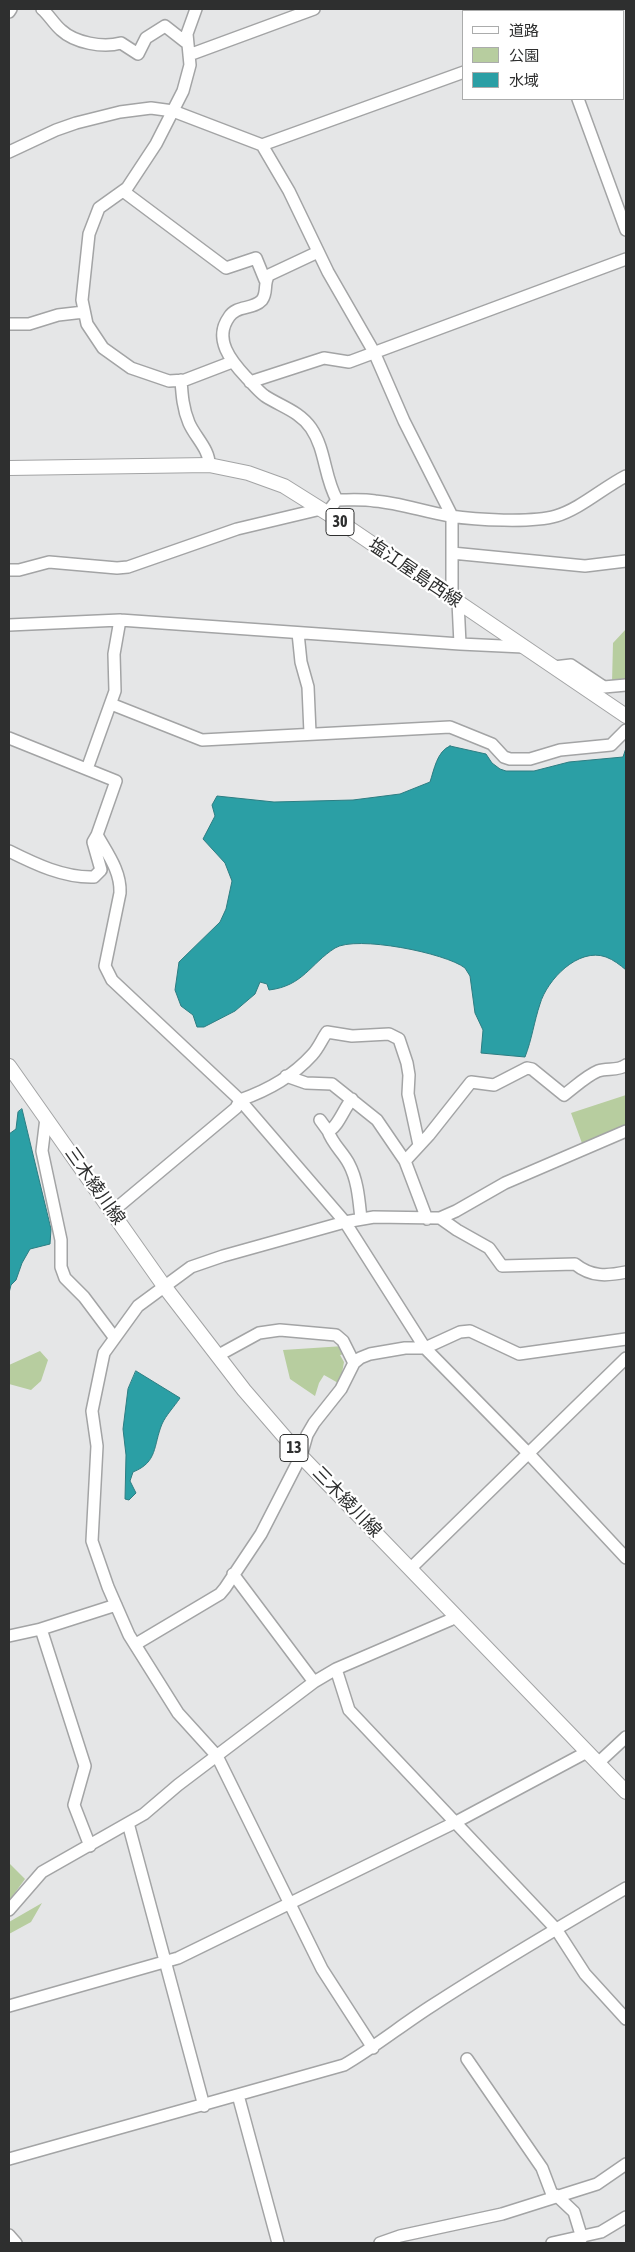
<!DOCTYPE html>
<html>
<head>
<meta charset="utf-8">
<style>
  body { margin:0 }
  #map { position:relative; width:635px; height:2252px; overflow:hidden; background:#e5e6e7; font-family:"Asap Condensed","Noto Sans JP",sans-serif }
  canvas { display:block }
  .frame { position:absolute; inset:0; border:10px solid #2e2f2f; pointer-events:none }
  .legend { position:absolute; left:462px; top:10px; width:162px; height:90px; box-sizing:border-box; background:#fff; border:1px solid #abacac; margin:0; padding:6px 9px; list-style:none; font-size:15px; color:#2e2f2f }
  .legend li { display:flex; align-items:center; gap:10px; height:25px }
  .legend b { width:25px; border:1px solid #abacac }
</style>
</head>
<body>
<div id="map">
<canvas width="635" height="2252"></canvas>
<div class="frame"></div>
<ul class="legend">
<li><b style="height:6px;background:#fff"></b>道路</li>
<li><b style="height:14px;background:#b7cd9f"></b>公園</li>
<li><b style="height:14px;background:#2b9fa5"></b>水域</li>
</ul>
</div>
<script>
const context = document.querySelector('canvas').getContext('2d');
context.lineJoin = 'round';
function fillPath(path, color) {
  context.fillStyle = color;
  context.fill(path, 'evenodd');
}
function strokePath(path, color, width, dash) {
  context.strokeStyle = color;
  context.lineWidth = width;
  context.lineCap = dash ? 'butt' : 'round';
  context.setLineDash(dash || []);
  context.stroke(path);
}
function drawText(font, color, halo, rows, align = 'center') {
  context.font = font + ' "Asap Condensed","Noto Sans JP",sans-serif';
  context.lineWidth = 4.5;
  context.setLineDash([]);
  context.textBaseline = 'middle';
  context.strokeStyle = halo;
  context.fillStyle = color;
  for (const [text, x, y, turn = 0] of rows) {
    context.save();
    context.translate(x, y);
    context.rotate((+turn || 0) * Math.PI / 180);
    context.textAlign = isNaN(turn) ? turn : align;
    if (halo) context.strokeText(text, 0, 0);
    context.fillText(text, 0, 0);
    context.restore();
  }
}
fillPath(new Path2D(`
  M626,629V682L612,683L613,643Z
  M626,1095V1128L583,1146L571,1113Z
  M344,1346L345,1354L340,1355L344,1362L340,1384L324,1375L319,1383L315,1396L290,1379L283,1350Z
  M40,1351L48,1360L41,1381L31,1390L9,1384V1365Z
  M9,1863L25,1879L9,1901Z
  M42,1903L31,1922L9,1934V1922Z`), '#b7cd9f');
const water = new Path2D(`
  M450,746L486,754L492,763L500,769L506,771H534L569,762L623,757L626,748V970C620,965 614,960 606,957C578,947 547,980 540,1004C534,1022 532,1039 525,1057L481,1053L483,1030L475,1013L470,976L465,968C446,953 356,935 335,948C310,964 303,986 269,990L267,984L260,982L255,994L235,1011L204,1027H197L193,1015L181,1006L175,990L179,962L220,922L226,909L232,881L225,863L203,839L215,816L212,805L217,796L274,802L353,800L400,794L430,782C434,770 437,751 450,746Z
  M22,1109L51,1229L50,1244L30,1249L22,1263L16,1280L11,1285L9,1293V1134L16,1129L18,1112Z
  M136,1371L180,1398C174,1407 166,1415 162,1424C153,1446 158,1462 133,1472L130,1481L136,1493L129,1500L125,1499L126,1455L123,1429L128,1389Z`);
fillPath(water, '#2b9fa5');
strokePath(water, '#2c7d82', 1);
const minor = new Path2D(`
  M42,9C49,15 54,24 61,30C75,43 103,48 121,43L138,54L146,38L165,26L188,44
  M196,9L187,34L190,65L183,91L156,144L127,188L99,208L89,234L82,300L87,324L103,348L131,368L169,381L185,380L232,362
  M544,9L545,11
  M9,12L11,9
  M189,55L314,9
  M578,99L626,230
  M262,145L464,72
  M9,152L56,130L76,123L120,112L151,108L173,111L262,145L289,191L328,272L374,352L404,421L452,516V598
  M123,191L226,268L256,258L265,280
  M318,252L269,275C263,283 268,292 262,300C253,310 236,305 229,317C213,339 231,361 246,377C252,383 258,391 265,396C282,407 299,411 311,428C326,450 324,477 337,500
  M9,324H29L58,315L84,312
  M181,380C182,395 183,409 189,423C195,437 210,450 209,465
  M250,382L324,358L349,362L626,259
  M327,513L337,500C350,500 363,499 375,501C400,503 425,512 450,516C476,520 532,523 556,516C580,509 604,487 626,476
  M452,553L585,566L626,561
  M9,570H19L49,562L117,568L128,567L237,529L321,509
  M458,602L460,644
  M9,625L120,620L460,644L523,647
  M298,633L301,662L308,687L310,733
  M554,667L571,665L604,687L626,685
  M111,704L202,740L450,727L492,744L504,757L510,759H530L560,750L611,745L626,730
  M9,738L116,781L97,835C107,853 121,871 120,893L105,966L112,980L240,1100L236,1108L113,1211
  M87,769L115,691L114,654L120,620
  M9,851C35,864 64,878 94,877L101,870L93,842L97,835
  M286,1076L306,1083L332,1084L377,1120L405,1161L427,1219
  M46,1118L42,1151L61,1240V1267L65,1278L84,1297L114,1337
  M320,1120L328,1131C337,1129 344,1108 352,1099
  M328,1131C333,1145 343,1152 349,1164C358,1181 359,1201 361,1219
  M419,1145L408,1094L409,1075L407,1063L399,1039L389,1034L352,1036L327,1032C322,1039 318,1049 312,1055C293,1076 266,1091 240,1100L345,1222L425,1348L529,1454L626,1558
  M405,1161L429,1135L471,1082L494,1085L527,1068L532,1069L564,1095C575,1087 586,1076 598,1071C608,1068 618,1071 626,1065
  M440,1218L457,1230L489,1248L502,1266L575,1264C591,1277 607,1276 626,1272
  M217,1356L259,1333L280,1330L336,1335L343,1341L354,1363
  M411,1568L626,1358
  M233,1574L314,1682
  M41,1629L85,1766L74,1805L90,1846
  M9,1636L41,1629L116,1605
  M136,1644L220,1594L225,1588L261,1534L301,1456L307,1435L314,1423L341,1389L354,1363L360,1358L370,1354L405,1348H425L460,1332L470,1331L519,1354L626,1339
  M336,1669L349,1710L556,1929L585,1974L626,2019
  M598,1763L626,1737
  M128,1823L204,2106
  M9,1910L42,1872L144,1814L178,1785L314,1682L336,1669L450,1620L455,1615
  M9,2006L178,1958L456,1822L587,1752
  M373,2048L322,1969L217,1756L178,1713L129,1635L108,1587L92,1541L97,1446L92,1411L104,1353L138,1306L191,1267L223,1256L345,1222L374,1217L440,1218L456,1211L505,1183L626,1131
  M467,2059L542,2168L553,2197
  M238,2095L278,2243
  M9,2159L344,2065C375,2047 403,2024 433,2005C496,1964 561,1926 626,1888
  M556,2195L574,2212L582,2238
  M9,2235L16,2243
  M380,2243L400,2236L502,2214L597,2184L626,2164
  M552,2243L601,2232L626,2217`);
const major = new Path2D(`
  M9,468L209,465L248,473L284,486L327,513L626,716
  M9,1066L164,1286L244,1390L301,1456L626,1792`);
strokePath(minor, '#a3a4a5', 14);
strokePath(major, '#a3a4a5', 16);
strokePath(minor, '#fff', 11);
strokePath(major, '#fff', 14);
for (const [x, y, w] of [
  [340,522,28],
  [294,1448,28]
]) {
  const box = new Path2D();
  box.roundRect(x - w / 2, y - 13.5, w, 27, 4);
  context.fillStyle = '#fff';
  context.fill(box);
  strokePath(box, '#2e2f2f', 1);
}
drawText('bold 16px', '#2e2f2f', null, [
  ["30",340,522],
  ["13",294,1448]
]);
drawText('18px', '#2e2f2f', '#fff', [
  ["塩江屋島西線",415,573,34],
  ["三木綾川線",95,1186,55],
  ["三木綾川線",347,1502,46]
]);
</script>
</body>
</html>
